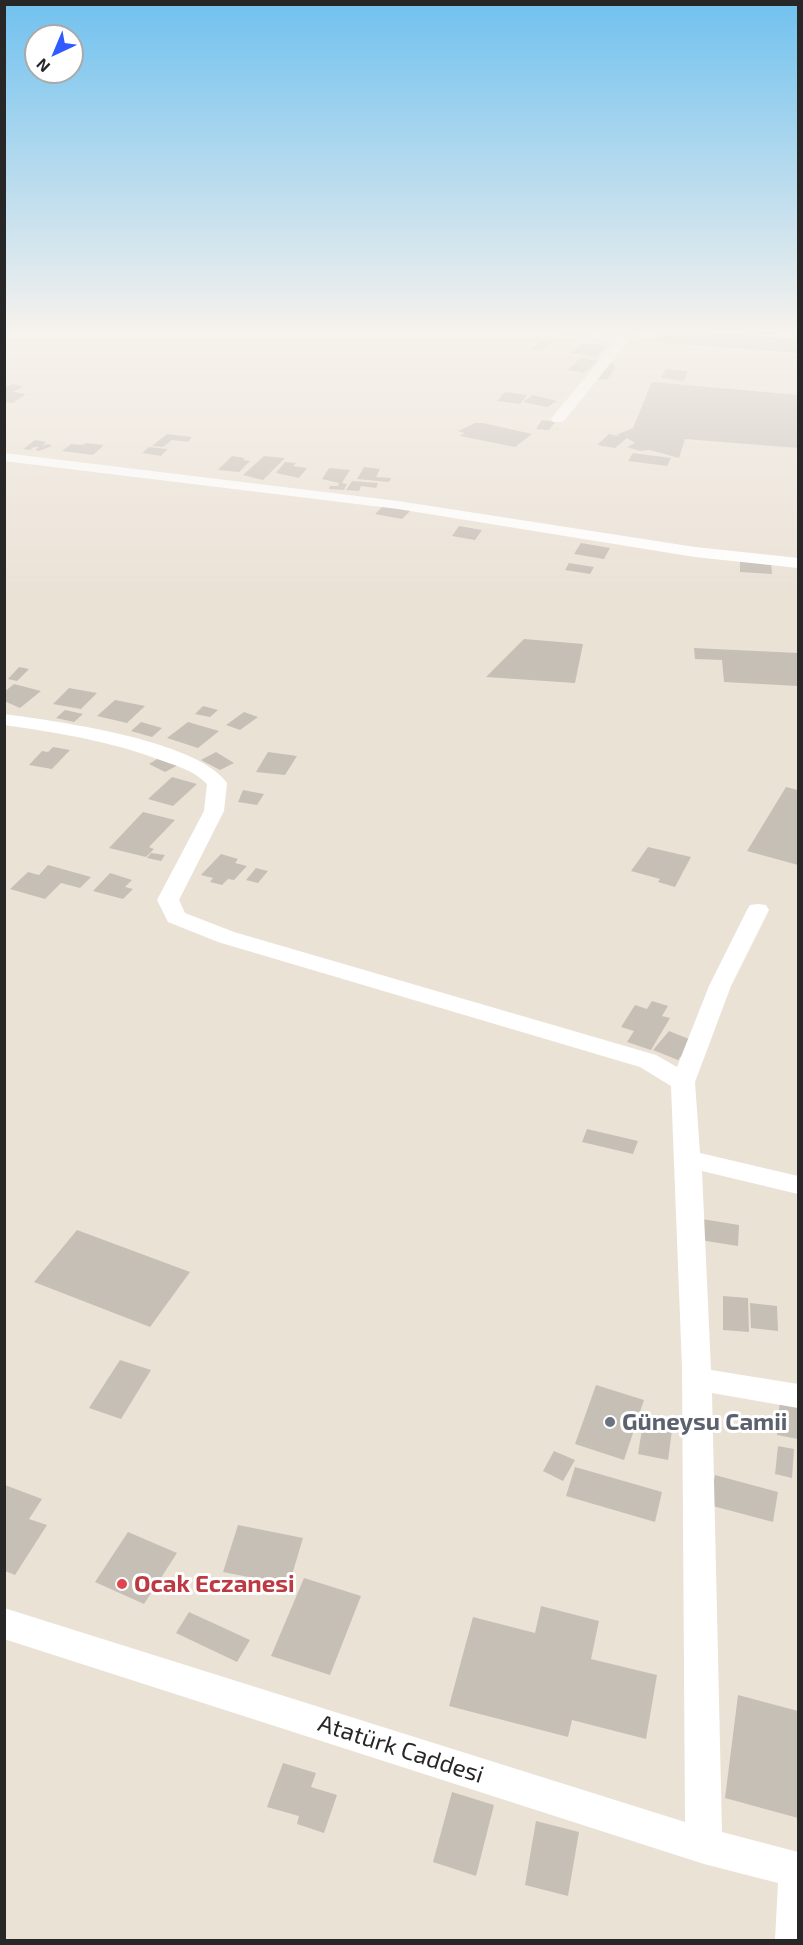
<!DOCTYPE html>
<html>
<head>
<meta charset="utf-8">
<style>
  body { margin:0 }
  #map { position:relative; width:803px; height:1945px; overflow:hidden; background:#ebe2d6; font-family:"Exo 2",sans-serif }
  canvas { display:block }
  .frame { position:absolute; inset:0; border:6px solid #272727; pointer-events:none }
  .north { position:absolute; left:24px; top:24px; width:60px; height:60px; box-sizing:border-box; background:#fff; border:2px solid #a9a9a9; border-radius:50%; rotate:224deg; font-size:16px; font-weight:700; line-height:24px; text-align:center; color:#272727 }
  .north::after { content:''; display:block; margin:auto; width:21px; height:27px; background:#2f5bff; clip-path:polygon(50% 0,100% 100%,50% 72%,0 100%) }
</style>
</head>
<body>
<div id="map">
<canvas width="803" height="1945"></canvas>
<div class="frame"></div>
<div class="north">N</div>
</div>
<script>
const context = document.querySelector('canvas').getContext('2d');
context.lineJoin = 'round';
function fillPath(path, color) {
  context.fillStyle = color;
  context.fill(path, 'evenodd');
}
function strokePath(path, color, width, dash) {
  context.strokeStyle = color;
  context.lineWidth = width;
  context.lineCap = dash ? 'butt' : 'round';
  context.setLineDash(dash || []);
  context.stroke(path);
}
function drawText(font, color, halo, rows, align = 'center') {
  context.font = font + ' "Exo 2",sans-serif';
  context.lineWidth = 6;
  context.setLineDash([]);
  context.textBaseline = 'middle';
  context.strokeStyle = halo;
  context.fillStyle = color;
  for (const [text, x, y, turn = 0] of rows) {
    context.save();
    context.translate(x, y);
    context.rotate((+turn || 0) * Math.PI / 180);
    context.textAlign = isNaN(turn) ? turn : align;
    if (halo) context.strokeText(text, 0, 0);
    context.fillText(text, 0, 0);
    context.restore();
  }
}
fillPath(new Path2D(`
  M568,329H595L587,338L562,334Z
  M601,329H624V338L600,336Z
  M660,329L798,339V353L656,342Z
  M753,329H775L776,335L756,334Z
  M541,341L551,342L541,351L531,350Z
  M581,343L606,346L597,357L572,353Z
  M581,358L598,361L584,373L567,370Z
  M609,363L615,364L613,367H616L607,380L597,379Z
  M666,369L688,371L684,381L661,378Z
  M652,382L798,395V448L685,439L679,458L650,450L640,451L627,447L635,443L627,438L615,448L597,445L609,434L622,437L616,435L633,428Z
  M13,384L23,387L12,392L26,394L13,403L4,402V388Z
  M505,392L527,395L520,404L497,401Z
  M533,395L557,401L547,407L523,402Z
  M542,420L555,422L549,430L536,429Z
  M475,423H483L532,434L515,447L460,436L464,433L458,431Z
  M167,434L192,437L188,442L172,440L163,447L152,446Z
  M35,440L46,442L43,446L48,444L52,446L39,451L35,450L39,447H34L30,450L23,449Z
  M86,443L104,445L93,455L62,451L71,444L83,445Z
  M149,447L168,449L161,456L142,453Z
  M633,453L671,458L667,466L628,461Z
  M232,456L245,458L243,460L250,461L239,472L218,470Z
  M264,456L285,458L263,480L243,475Z
  M285,462L296,463L293,466L307,468L299,478L276,473Z
  M364,467L380,469L376,477L391,478L389,482L357,479Z
  M329,468L350,470L342,483L347,484L344,490L329,489L330,486H338L339,483L322,479Z
  M352,481L378,483L376,488L361,486L359,491L346,490Z
  M385,504L412,509L402,519L375,514Z
  M459,526L482,530L475,540L452,536Z
  M581,543L610,548L604,559L574,554Z
  M740,559L771,561L772,574L740,572Z
  M569,563L594,567L590,574L565,570Z
  M524,639L583,644L575,683L486,677Z
  M694,648L798,653V686L724,682L722,660L695,659Z
  M19,667L29,669L17,681L8,679Z
  M14,684L41,691L20,708L4,701V692Z
  M69,688L97,693L81,709L53,704Z
  M115,700L145,706L127,723L97,716Z
  M203,706L218,710L210,717L195,714Z
  M65,710L83,714L74,722L56,718Z
  M244,712L258,717L240,730L226,725Z
  M141,722L162,728L152,737L131,731Z
  M188,722L219,731L198,748L167,738Z
  M53,747L70,750L52,769L29,765L42,751L48,752Z
  M216,752L234,763L220,770L201,760Z
  M268,752L297,756L285,775L256,772Z
  M162,756L178,765L165,772L149,764Z
  M172,777L197,784L173,806L148,799Z
  M786,787L798,790V865L747,851Z
  M243,790L264,794L257,805L238,802Z
  M143,812L175,820L149,847L154,849L146,857L109,848Z
  M648,847L691,857L675,887L658,882L660,879L631,871Z
  M151,853L165,855L161,861L147,858Z
  M221,854L238,859L235,863L247,866L234,880L228,879L222,885L210,882L213,878L201,875Z
  M48,865L91,877L80,888L61,883L45,899L10,889L28,872L39,875Z
  M256,868L268,871L258,883L246,880Z
  M110,873L132,880L125,887L133,889L123,899L93,891Z
  M652,1001L668,1006L662,1016L670,1018L651,1050L627,1042L634,1031L621,1027L635,1005L647,1009Z
  M669,1031L694,1041L678,1060L653,1050Z
  M587,1129L638,1141L633,1154L582,1142Z
  M702,1219L739,1225L738,1246L700,1240Z
  M77,1230L190,1272L150,1327L34,1282Z
  M723,1296L748,1298L749,1332L723,1330Z
  M750,1303L777,1306L778,1331L751,1328Z
  M120,1360L151,1370L121,1419L89,1408Z
  M596,1385L644,1400L624,1460L575,1444Z
  M780,1398L798,1402V1439L777,1435Z
  M644,1417L673,1423L668,1460L638,1454Z
  M778,1446L794,1449L792,1478L775,1474Z
  M554,1451L575,1460L563,1481L543,1471Z
  M575,1467L662,1492L655,1522L566,1496Z
  M715,1475L778,1492L773,1522L709,1505Z
  M5,1485L42,1499L29,1519L47,1525L15,1575L5,1571Z
  M238,1525L303,1538L289,1585L223,1572Z
  M128,1532L177,1553L144,1604L95,1582Z
  M304,1578L361,1596L330,1675L271,1656Z
  M541,1606L599,1621L591,1659L657,1675L646,1739L572,1720L568,1737L449,1706L473,1617L535,1633Z
  M189,1612L250,1640L237,1662L176,1633Z
  M738,1695L798,1711V1818L725,1798Z
  M283,1763L316,1773L311,1787L337,1795L324,1833L297,1824L299,1816L267,1807Z
  M452,1792L494,1805L476,1876L433,1862Z
  M536,1821L579,1832L568,1896L525,1885Z`), '#c6bfb6');
fillPath(new Path2D(`
  M626,329H638L563,422H553L551,419L553,416Z
  M4,453L398,501L695,547L798,558V568L695,557L398,509L4,461Z
  M4,714C56,721 197,740 227,783L224,811L179,900L185,913L234,932L656,1055L677,1067L709,986L747,910L750,905L758,904L766,905L769,910L731,986L695,1082L700,1153L798,1176V1194L702,1171L711,1370L798,1384V1408L712,1393L722,1832L798,1852V1940H775L778,1883L704,1864L4,1639V1608L685,1822L682,1368L671,1086L640,1067L218,942L168,922L157,900L204,811L207,784C194,771 180,767 163,761C111,741 59,733 4,725Z`), '#fff');
const sky = context.createLinearGradient(0, 0, 0, 601);
sky.addColorStop(0, '#70c1ef');
sky.addColorStop(0.55, '#f6f2ed');
sky.addColorStop(1, '#f6f2ed00');
context.fillStyle = sky;
context.fillRect(0, 0, 803, 601);
for (const [x, y, r, color] of [
  [610,1422,6,"#6b7280"],
  [122,1584,6,"#e0444e"]
]) {
  const dot = new Path2D();
  dot.arc(x, y, r, 0, 2 * Math.PI);
  context.fillStyle = color;
  context.fill(dot);
  strokePath(dot, '#fff', 2);
}
drawText('bold 24px', '#5b616d', '#fff', [
  ["Güneysu Camii",622,1422]
], 'left');
drawText('bold 24px', '#be3a42', '#fff', [
  ["Ocak Eczanesi",134,1584]
], 'left');
drawText('24px', '#272727', '#fff', [
  ["Atatürk Caddesi",401,1749,18]
]);
</script>
</body>
</html>
